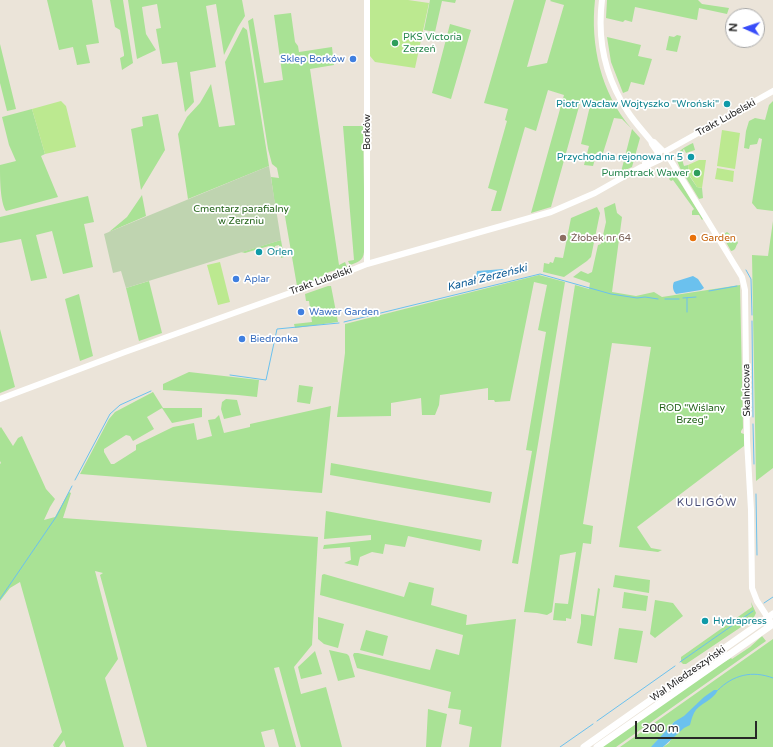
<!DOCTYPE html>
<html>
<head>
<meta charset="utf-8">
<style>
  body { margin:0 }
  #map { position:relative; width:773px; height:747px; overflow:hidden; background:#ebe4d9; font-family:"Varela Round",sans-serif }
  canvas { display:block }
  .north { position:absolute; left:725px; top:8px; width:40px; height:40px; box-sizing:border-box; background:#fff; border:1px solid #a9a9a9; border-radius:50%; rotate:273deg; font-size:11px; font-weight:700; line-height:16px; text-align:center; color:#282828 }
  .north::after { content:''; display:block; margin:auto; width:14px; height:18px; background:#384cf9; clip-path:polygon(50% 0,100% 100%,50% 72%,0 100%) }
  .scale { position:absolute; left:635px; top:721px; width:122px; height:18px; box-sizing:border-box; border:2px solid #282828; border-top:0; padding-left:5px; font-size:12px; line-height:14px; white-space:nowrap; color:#282828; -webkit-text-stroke:3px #fff; paint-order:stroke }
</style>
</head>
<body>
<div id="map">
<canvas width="773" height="747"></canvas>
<div class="north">N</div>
<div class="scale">200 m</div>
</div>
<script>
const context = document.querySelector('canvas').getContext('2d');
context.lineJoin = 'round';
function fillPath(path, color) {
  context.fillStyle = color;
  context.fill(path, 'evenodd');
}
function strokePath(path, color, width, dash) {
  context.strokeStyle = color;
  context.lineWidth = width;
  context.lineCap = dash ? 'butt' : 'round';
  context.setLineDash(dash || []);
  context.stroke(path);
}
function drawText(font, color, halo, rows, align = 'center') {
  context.font = font + ' "Varela Round",sans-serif';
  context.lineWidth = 3.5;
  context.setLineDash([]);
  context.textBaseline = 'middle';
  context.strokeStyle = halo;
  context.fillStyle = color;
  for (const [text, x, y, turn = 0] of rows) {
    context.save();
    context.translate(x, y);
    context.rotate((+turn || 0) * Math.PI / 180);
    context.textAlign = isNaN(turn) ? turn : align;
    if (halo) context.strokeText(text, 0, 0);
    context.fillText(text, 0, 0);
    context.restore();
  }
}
fillPath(new Path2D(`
  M47,0H92L99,43L86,45L90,63L77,65L73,47L59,50Z
  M110,0H123L133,63L122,70L120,58L124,56V54L120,30L115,27Z
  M128,0H242L245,16L238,27L224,55L216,4L206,6L216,67L190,72L194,102L185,112L177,62L162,64L156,29L161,28L157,4L142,7L146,34L156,50L137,59Z
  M430,0H456L455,3L442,1L435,32L424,30Z
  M514,0H546L527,67L547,63L564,5L550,1L551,0H595C590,45 601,93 631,128L622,119L614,118L603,153L597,152L593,166L584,165L589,146L581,144L590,106L580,103L551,207L531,213L564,95L548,90L536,131L525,127L501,211H491L497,191L488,188L507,121L505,120L508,109L484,103Z
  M607,0H698L702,4L729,8L727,14L699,8L697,20L635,7L632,22L625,20L623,22L606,18Z
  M291,13L295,42L298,46L299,52L332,47L334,65L310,69L339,265L345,262L347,267L329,272L316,280L297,286L283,205L275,206L271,177L279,178L277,168L272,164L268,149L248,21L253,18L264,83L283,80L274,15Z
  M450,24L471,30L451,99L432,93Z
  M243,27L247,30L269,166L188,199L178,134L187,117L200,103L211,84L219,127L235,125L225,62Z
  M677,35L681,36L677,52L666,50L669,36L674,37Z
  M607,37L641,45L638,56L652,59L644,85L631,82L628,91L623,93L611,62Z
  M0,44L16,109L7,111L0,83Z
  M773,101V211L757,209L752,203L762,139L759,138L757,144L750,145L749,149L744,148L746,131L749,121L755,118L765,120L769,105Z
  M32,109L45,154L41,156L58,197L6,211C0,202 0,177 0,165L16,161L9,145L2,117Z
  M158,114L165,150L141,190L131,129L143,126L142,117Z
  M343,126H363L365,251L364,252C363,261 358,262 350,265L348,261L354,260Z
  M632,129L640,138L632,167L621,172Z
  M693,143L695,150L686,153L684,149L683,150L684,154L681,156L684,166L688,165L690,177L697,187L702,188L703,198L699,199L680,168L676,158C677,151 686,146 693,143Z
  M672,174H674L680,182L703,219L702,220L699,215H692V211L694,209L673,180L671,181L669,179Z
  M142,195L146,216L109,232L127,217Z
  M88,196L94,222L84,224L93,267L63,274L52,231L36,235L47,278L31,281L21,239L0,243V217Z
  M615,203L617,213L622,217L612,292L636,296L654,292L662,297L740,285L743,428L741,431V433L744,434V446L637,527L651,548L662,550L658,552L619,547L651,347L612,343L583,524L593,526L591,544L583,543L571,619L566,618V621L553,620L555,603L568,604L576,552L560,555L552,612L547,615L537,613L524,612L575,285L589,289L590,283L573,277L581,271L588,274L592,272L598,245L601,244L606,222L604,208Z
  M597,207L600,213L591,257L587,261L564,277L543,272L544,263L549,264L550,262L553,263L555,257L563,258L571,218Z
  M773,221V468L756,481L752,255L768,256Z
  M727,232L731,235L735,236L738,243C735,246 737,250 731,251L722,235Z
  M281,240L284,257L281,258L279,245L275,246V251H272L269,246L245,253L241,252Z
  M539,275L565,282L518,564L512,563L532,451L526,450L546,332L538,330L547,285L534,282L510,401L495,402L494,400H488V388L440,395L439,405L435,415H422L421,398L391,403V416L337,417L345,353V324Z
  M149,281L162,333L139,341L126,288Z
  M328,286H331L338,322L295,328L294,324L312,322L309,301H306L305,294Z
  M79,294L93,356L80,361L65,299Z
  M0,329L15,387L0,393Z
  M189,372L259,380L257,397L238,395L163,390V384Z
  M299,385L313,387L310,404L297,402Z
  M153,392L163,408H202V417L172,423L162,408L147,417L154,429L133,441L130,436L126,435L104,449V452L111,464H114L136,450V445L173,427L194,423L197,440L212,436L208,420L215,419L219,415L224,433L250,427V424L331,406L322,493L80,474L109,419L115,412Z
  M226,399L237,400L241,415L224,419L221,409L222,402Z
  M1,427L13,446L18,438L22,436L46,489L55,499L50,507L44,520L55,517L69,492L71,493L63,518L318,537L312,645L294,667L301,694L326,687L342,747H301L279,667L274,668L296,747H279L274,729L261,732L265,747H147L100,575L103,573L95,571L118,659L105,678L124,747H66L64,740L59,747H54L53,745L62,732L20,582L10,588L0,601V464L1,463L0,461V428Z
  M331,463L492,492L490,503L330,475Z
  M326,511L482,540L480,551L408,536L405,547L385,544L383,554L372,552L360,557L358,566L344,563L351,560L350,547L323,549L324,545L371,540V535L324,539Z
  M324,574L404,597L409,582L434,588L431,605L467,615L466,625L516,619L501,747H469L472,727L459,724L461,710L448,708L451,692L357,668L353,655L354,653H358L430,670L436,649L459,655L463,635L320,595L322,575Z
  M615,575L650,580L649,593L613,587Z
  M598,588L600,589L592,646L577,643L581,623V614L594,616Z
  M624,592L648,596L646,611L622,608Z
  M655,600L673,603L683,616L655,638L650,634Z
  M751,602L756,613L753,619L686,664H683L681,662V657L752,607Z
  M318,617L344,624L338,648L324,644L318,639Z
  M619,628L643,631L637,663L614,659Z
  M366,630L388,636L383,656L360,650Z
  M762,636L766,641L616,747H602L717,666L731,658L732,659L750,647Z
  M773,639V747H663L669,743L682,720L674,722L652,747H620Z
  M329,650L347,654L349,656L355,677L338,681Z
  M315,651L322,674L301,679L298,667Z
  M428,709L447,714L441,747H426Z`), '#a9e295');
fillPath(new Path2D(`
  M269,166L281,240L126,288L121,271L113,273L104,234Z`), '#bfd4b0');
fillPath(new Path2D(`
  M370,0H408L429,3L415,68L375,62L370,56Z
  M61,101L66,106L76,147L45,154L32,109Z
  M722,130L740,133L735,169L717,166Z
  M699,160H706L702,188L697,187L690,176L688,165Z
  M717,168L734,171L733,182L715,179Z
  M220,262L230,302L218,305L207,265Z`), '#bce990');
fillPath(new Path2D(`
  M504,269L506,270L507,272L504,277H478L476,276L477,271Z
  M693,276L698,279L704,288L701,290L676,294C673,291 672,286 674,282Z
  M714,690H718C713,701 699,703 694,713C692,717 691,721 690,725L684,728L663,747H651L674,722L684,716L704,697Z`), '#6bc1ee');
strokePath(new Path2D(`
  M746,270L751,279L752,315
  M709,291L737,286
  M683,298L696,297
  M665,299H679
  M687,312V298
  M752,321L753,417
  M344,322L540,274L611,294L637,298L645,297L658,299
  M230,375L266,380L277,329L339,323
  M753,424L754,464
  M75,480L110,414L120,405L151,391
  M756,494L757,555
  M0,599L56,517L72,486
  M764,603L773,597
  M680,662L753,611
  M718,690C733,675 752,670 773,678
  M597,721L675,666
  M560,747L593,724`), '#6bc1ee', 1);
strokePath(new Path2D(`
  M367,0V264
  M602,0C597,40 606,79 628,112C635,123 644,132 651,141L652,144L659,154
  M651,141L654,142L662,150
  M666,151L773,91
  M668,156L734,264L742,277L745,290L747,440L751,510L752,588L757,601L772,624
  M645,163L658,155
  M0,399L125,352L332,278L367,264L551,212L595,193L641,167H644L661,159`), '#fff', 6);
strokePath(new Path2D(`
  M584,747L773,614
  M597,747L773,624`), '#fff', 7);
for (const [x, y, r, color] of [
  [395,43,4,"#2e9e5b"],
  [353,59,4,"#3f7fe0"],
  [727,104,4,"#0f9aa8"],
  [691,157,4,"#0f9aa8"],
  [697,173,4,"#2e9e5b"],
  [563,238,4,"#8d6e63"],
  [693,238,4,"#e8710a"],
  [259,252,4,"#0f9aa8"],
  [236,279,4,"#3f7fe0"],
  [301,312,4,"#3f7fe0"],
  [242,339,4,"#3f7fe0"],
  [705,621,4,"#0f9aa8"]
]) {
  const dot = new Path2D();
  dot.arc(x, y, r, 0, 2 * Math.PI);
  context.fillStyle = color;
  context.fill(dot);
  strokePath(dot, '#fff', 1.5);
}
drawText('10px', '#27864d', '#fff', [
  ["PKS Victoria",403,37],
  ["Zerzeń",403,49],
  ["Pumptrack Wawer",689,173,"right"]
], 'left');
drawText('10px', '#366cbe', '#fff', [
  ["Sklep Borków",345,59,"right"],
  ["Aplar",244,279],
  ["Wawer Garden",309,312],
  ["Biedronka",250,339]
], 'left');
drawText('10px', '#0d838f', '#fff', [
  ["Piotr Wacław Wojtyszko \"Wroński\"",719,104],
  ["Przychodnia rejonowa nr 5",683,157],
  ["Orlen",267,252,"left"],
  ["Hydrapress",713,621,"left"]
], 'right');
drawText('10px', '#282828', '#fff', [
  ["Trakt Lubelski",726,118,-29],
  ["Borków",367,132,-90],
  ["Trakt Lubelski",321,281,-20],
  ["Skalnicowa",747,390,-91],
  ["Wał Miedzeszyński",688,674,-35]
]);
drawText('10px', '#236319', '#fff', [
  ["Cmentarz parafialny",241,209],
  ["w Zerzniu",241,221],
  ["ROD \"Wiślany",692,408],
  ["Brzeg\"",692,420]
]);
drawText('10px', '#785e54', '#fff', [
  ["Żłobek nr 64",571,238]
], 'left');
drawText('10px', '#c56008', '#fff', [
  ["Garden",701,238]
], 'left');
drawText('italic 11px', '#0d5c96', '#fff', [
  ["Kanał Zerzeński",487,278,-14]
]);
context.letterSpacing = '1px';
drawText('11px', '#494d78', '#fff', [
  ["KULIGÓW",707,503]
]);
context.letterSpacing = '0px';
</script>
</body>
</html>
